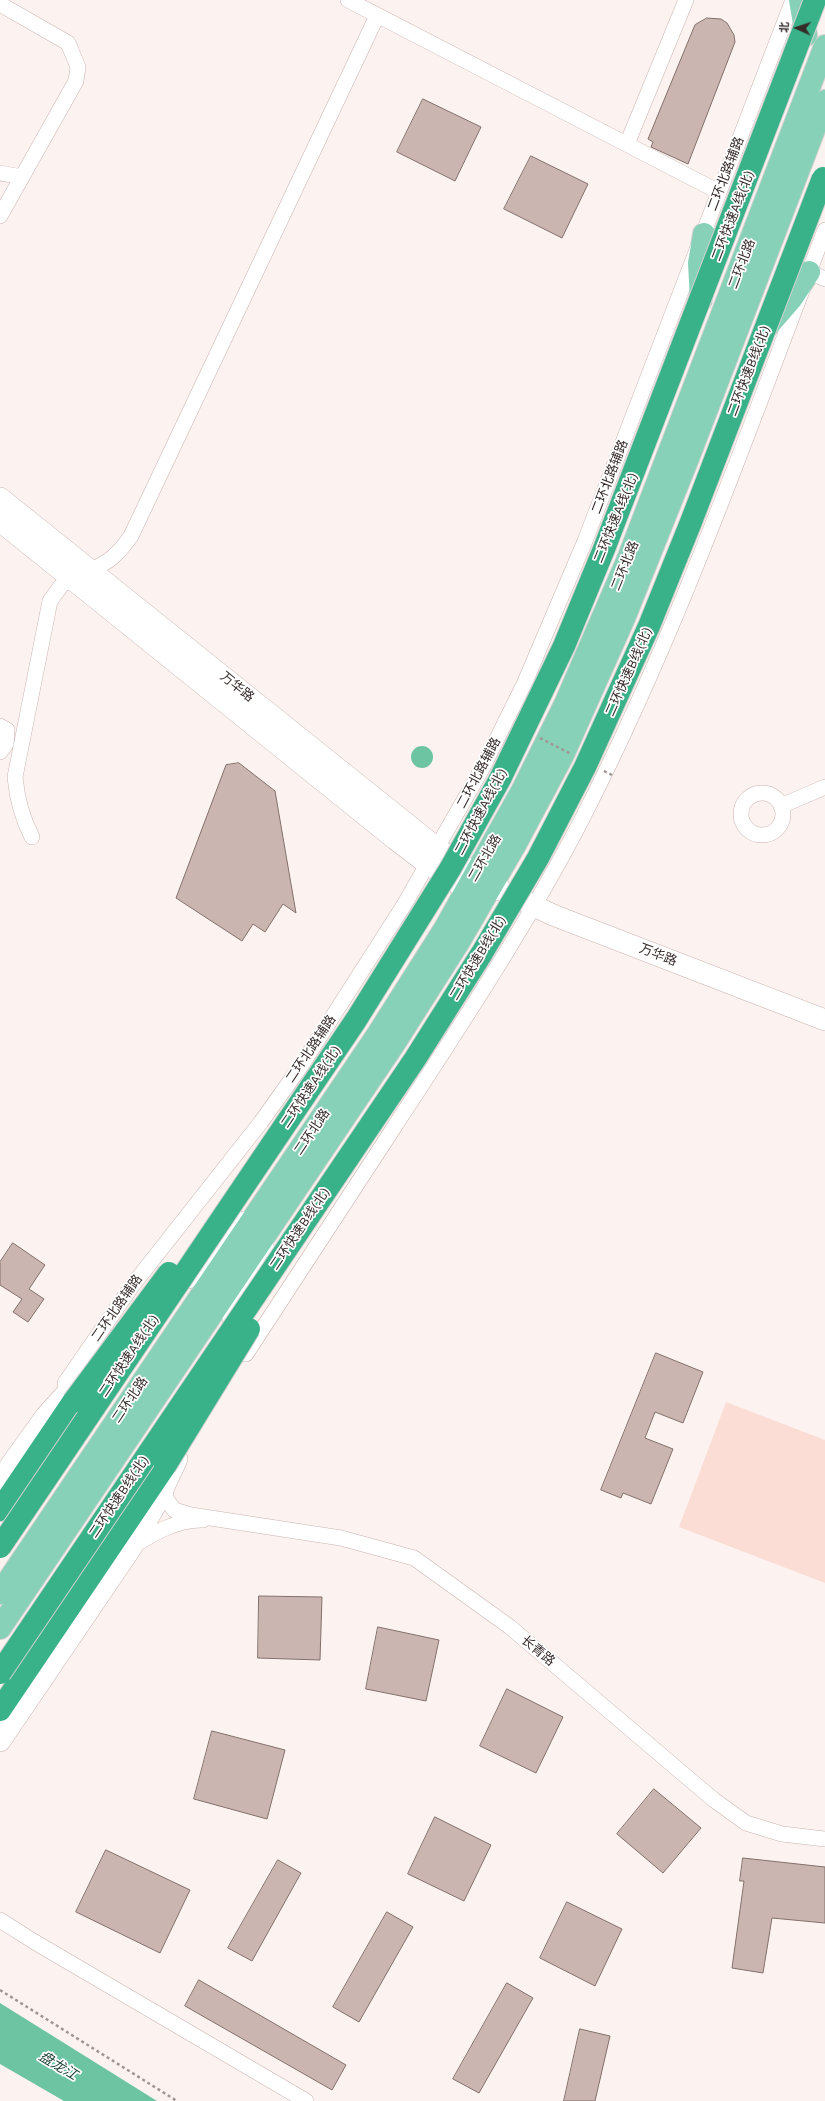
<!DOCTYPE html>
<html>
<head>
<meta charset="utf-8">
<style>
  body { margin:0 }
  #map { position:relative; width:825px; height:2101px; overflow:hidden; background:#fcf3f1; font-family:"Work Sans","Noto Sans SC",sans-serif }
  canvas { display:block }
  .north { position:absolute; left:777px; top:8px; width:40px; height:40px; -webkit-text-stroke:3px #fff; paint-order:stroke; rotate:273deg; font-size:11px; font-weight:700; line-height:16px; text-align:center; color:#352c2a }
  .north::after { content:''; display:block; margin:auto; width:14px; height:18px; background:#352c2a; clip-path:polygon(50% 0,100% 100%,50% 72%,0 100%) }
</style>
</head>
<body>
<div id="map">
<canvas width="825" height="2101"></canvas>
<div class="north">北</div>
</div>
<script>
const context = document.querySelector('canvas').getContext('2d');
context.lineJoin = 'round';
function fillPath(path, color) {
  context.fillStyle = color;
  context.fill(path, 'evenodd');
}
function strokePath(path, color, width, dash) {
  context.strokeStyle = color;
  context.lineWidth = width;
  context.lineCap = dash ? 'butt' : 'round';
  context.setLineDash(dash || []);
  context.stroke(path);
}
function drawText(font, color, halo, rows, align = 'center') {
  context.font = font + ' "Work Sans","Noto Sans SC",sans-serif';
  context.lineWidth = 3.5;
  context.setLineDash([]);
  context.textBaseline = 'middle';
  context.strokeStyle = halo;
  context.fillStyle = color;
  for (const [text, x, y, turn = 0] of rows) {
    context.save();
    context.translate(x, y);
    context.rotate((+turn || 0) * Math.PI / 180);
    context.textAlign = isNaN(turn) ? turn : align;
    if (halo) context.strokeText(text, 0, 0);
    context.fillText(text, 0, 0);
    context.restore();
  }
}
fillPath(new Path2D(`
  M726,1402L825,1440V1583L679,1527Z`), '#fbddd5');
fillPath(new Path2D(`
  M411 757a11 11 0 1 1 22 0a11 11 0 1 1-22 0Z
  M0,2003L157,2101H64L0,2064Z`), '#6dc4a3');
const building = new Path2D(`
  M707,18L721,19L727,23L734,35L735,42L688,164L651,147L653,142L648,139L692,32L695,25Z
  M423,99L481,127L455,181L397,152Z
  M531,156L588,184L562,238L504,209Z
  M239,763L275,791L296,913L283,904L265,932L253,924L242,941L176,898L226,765Z
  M13,1243L45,1265L29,1289L44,1299L28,1322L13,1312L22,1299L0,1285V1262Z
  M656,1353L703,1372L683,1423L655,1412L645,1438L673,1449L651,1504L623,1493L621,1498L601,1490Z
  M259,1596L322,1597L320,1660L258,1658Z
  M378,1627L439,1640L426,1701L366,1689Z
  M507,1689L563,1717L536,1773L480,1746Z
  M212,1731L285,1750L267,1819L194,1799Z
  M654,1789L701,1828L663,1873L617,1834Z
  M435,1817L491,1845L464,1901L408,1874Z
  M106,1850L190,1890L160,1953L76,1912Z
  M743,1858L825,1867V1923L772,1918L763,1973L732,1968L744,1881H740Z
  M278,1860L301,1873L252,1961L228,1948Z
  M567,1902L622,1929L595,1986L540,1958Z
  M387,1912L413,1927L359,2022L333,2007Z
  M199,1980L346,2065L332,2090L185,2006Z
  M507,1983L533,1998L479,2093L453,2079Z
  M580,2029L610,2036L595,2101H564Z`);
fillPath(building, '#cbb5b0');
strokePath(building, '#83706b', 1);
const street = new Path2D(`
  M348,0L719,192
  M0,4L68,43L78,67L76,81L0,216
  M627,144L686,0
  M0,173L22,177
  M809,272L825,279
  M91,570C110,562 119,553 131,536L377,16
  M0,726L7,730L6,744L0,752
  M741 814a21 21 0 1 1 42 0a21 21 0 1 1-42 0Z
  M781,806L825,787
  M32,837C22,818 17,799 15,777L50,601L61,586L72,578
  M246,1354C295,1279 344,1204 393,1129C459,1028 526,927 582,819C679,630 749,428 825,230
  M65,1383L132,1286L261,1122L301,1066L404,905L482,769L525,682L585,541L793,0
  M167,1483L165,1497L174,1510L191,1515L341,1538L414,1558L510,1627L714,1800L746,1823L782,1834L825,1839
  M133,1546C154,1533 178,1519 203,1520
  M0,1920L33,1941L306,2101`);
const secondary = new Path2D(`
  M0,498L407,824L438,849L476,874
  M0,521L395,839L429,865L467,890
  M492,886L553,915L825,1020
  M188,1278L243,1222
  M233,1319L264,1249
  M0,1480L46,1416L84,1374
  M0,1741L131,1548L156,1504L177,1459`);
const primary = new Path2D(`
  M800,0L806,35
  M701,300L699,263L704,234
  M766,328L792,298L809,272
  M0,1593L378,1034L444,930L522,791L566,702L628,559L825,46
  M0,1628L394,1044L460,940L515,845L563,755L625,616L689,456L825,101`);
const highway = new Path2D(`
  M0,1510L73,1402
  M0,1710L165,1466`);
strokePath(street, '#c9b3ae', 16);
strokePath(secondary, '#c9b3ae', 22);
strokePath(primary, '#d3d1d0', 24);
strokePath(highway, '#d3d1d0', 24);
strokePath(new Path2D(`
  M0,1990L177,2101`), '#9f9694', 2.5, [3, 3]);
strokePath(street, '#fff', 15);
strokePath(secondary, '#fff', 21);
strokePath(primary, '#88d1b9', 22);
strokePath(highway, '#39b28a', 22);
const highwayBridge = new Path2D(`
  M73,1402L169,1273
  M165,1466L249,1329
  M0,1547L356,1020L450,869L500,779L564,646L604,549L815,0
  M0,1673L415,1059L482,953L538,858L585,767L649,626L691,522L823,178`);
strokePath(highwayBridge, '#d3d1d0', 24, []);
strokePath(new Path2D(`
  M540,738L571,754
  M604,771L612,775`), '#9f9694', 2.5, [3, 3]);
strokePath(highwayBridge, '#39b28a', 22);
drawText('13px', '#352c2a', '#fff', [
  ["二环北路辅路",726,174,-69],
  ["二环快速A线(北)",733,216,-69],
  ["二环北路",742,264,-69],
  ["二环快速B线(北)",749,371,-69],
  ["二环北路辅路",610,477,-69],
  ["二环快速A线(北)",616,518,-68],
  ["二环北路",625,566,-68],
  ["二环快速B线(北)",629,672,-66],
  ["万华路",237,687,39],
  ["二环北路辅路",479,773,-62],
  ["二环快速A线(北)",481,812,-62],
  ["二环北路",485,858,-60],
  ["万华路",658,955,21],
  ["二环快速B线(北)",478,958,-59],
  ["二环北路辅路",311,1049,-56],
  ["二环快速A线(北)",311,1087,-56],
  ["二环北路",312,1132,-56],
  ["二环快速B线(北)",300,1229,-56],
  ["二环北路辅路",117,1308,-55],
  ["二环快速A线(北)",129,1356,-56],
  ["二环北路",130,1400,-56],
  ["二环快速B线(北)",119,1497,-56],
  ["长青路",538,1651,40]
]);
drawText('italic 14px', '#1f4537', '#fff', [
  ["盘龙江",58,2066,31]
]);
</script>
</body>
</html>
